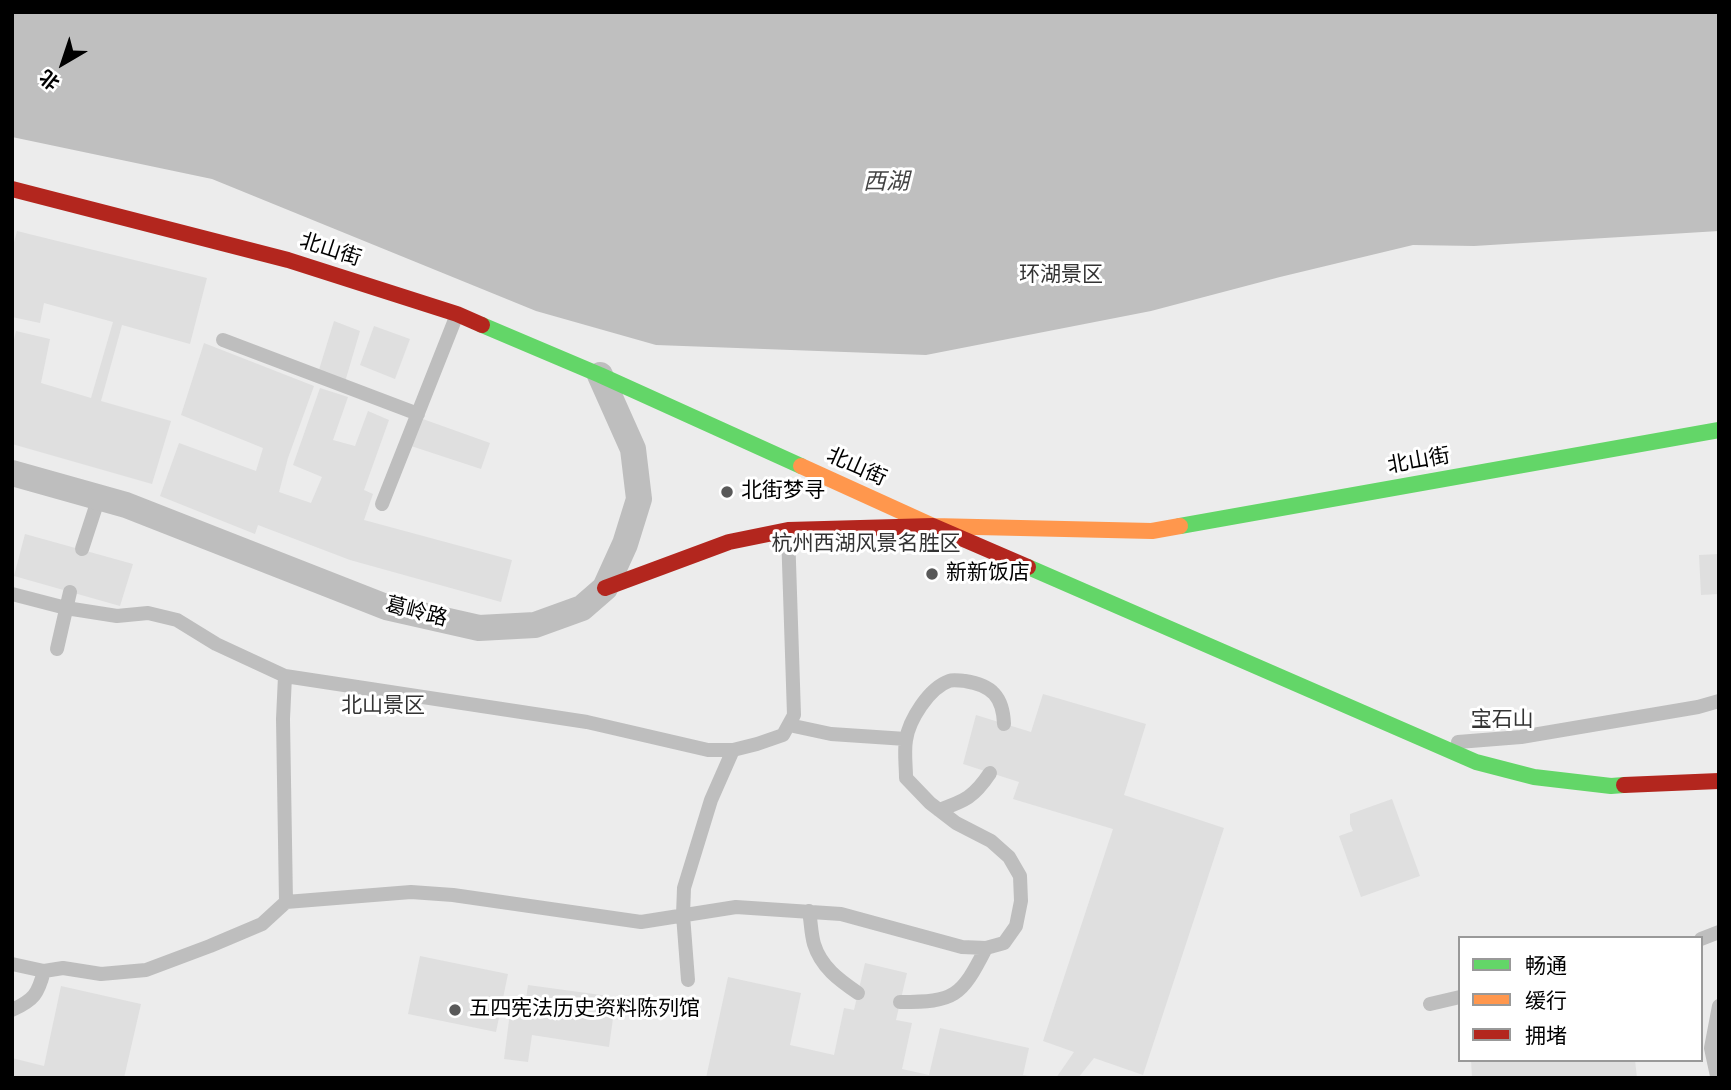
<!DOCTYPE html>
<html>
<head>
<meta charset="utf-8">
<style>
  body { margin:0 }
  #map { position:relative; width:1731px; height:1090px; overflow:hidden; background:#fff; font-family:"Nunito Sans","Noto Sans SC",sans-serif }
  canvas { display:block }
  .frame { position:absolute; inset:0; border:14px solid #000; pointer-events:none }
  .legend { position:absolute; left:1458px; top:936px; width:245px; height:126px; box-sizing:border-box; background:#fff; border:2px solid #999; margin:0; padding:9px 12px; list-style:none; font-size:21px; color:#000 }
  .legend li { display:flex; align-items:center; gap:14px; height:35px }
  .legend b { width:35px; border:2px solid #999 }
  .north { position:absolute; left:28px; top:28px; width:70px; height:70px; -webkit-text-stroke:5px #fff; paint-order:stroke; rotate:219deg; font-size:19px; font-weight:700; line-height:28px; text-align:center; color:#000 }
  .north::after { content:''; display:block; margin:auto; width:24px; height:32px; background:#000; clip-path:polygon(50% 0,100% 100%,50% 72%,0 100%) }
</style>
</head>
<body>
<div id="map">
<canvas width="1731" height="1090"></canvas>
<div class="frame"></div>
<ul class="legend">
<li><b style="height:9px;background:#63d668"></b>畅通</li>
<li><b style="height:9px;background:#ff974d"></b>缓行</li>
<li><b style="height:9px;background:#b3261e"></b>拥堵</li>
</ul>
<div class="north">北</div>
</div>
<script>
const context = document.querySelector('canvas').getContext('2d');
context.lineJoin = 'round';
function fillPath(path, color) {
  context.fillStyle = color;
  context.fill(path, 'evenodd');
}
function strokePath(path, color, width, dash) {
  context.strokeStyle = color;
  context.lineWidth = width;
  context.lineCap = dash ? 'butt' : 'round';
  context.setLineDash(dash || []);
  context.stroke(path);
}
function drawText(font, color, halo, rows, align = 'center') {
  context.font = font + ' "Nunito Sans","Noto Sans SC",sans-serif';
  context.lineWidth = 6;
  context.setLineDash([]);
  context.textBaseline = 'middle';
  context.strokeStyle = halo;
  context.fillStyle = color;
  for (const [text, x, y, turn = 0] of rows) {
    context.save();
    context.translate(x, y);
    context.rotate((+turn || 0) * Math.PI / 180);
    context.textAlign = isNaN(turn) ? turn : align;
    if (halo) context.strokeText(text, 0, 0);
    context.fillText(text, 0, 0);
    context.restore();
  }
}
fillPath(new Path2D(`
  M12,12H1719V1078H12ZM1460,938H1701V1060H1460Z`), '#ececec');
fillPath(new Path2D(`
  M12,12H1719V231L1474,246L1413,245L1280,277L1151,311L926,355L656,345L536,311L212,179L12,137Z`), '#bfbfbf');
fillPath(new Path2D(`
  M17,231L207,278L190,344L122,325L101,401L171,421L152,484L12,444V348L16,331L50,339L41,383L91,398L113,322L44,303L40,323L12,317V250Z
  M334,321L360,331L345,382L318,373Z
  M374,326L410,339L395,379L360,365Z
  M204,343L314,386L288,458L279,492L311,503L322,477L293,465L320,388L348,397L333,440L355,446L368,411L389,420L364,490L373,494L364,520L512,560L501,602L350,560L258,525L255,534L160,496L179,443L256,471L263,448L181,415Z
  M420,418L490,443L481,469L411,446Z
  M25,534L133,564L120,606L14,576Z
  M1719,554V594L1701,595L1699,555Z
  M1043,694L1146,724L1124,795L1224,828L1143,1075L1094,1058L1078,1078H1056L1074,1052L1043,1041L1113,829L1013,799L1019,782L963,764L976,715L1031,732Z
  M1392,799L1420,876L1361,897L1339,836L1353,831L1350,824V814Z
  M420,956L508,974L496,1032L408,1014Z
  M865,963L907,973L896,1020L912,1023L902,1069L929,1075L940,1028L1029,1048L1023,1075L1030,1076V1078H706L728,977L801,993L790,1045L834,1055L844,1008L854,1010Z
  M528,985L616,997L609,1047L532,1035L528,1062L504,1059L512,997L526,999Z
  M61,986L141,1004L124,1078H12V1058L44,1066Z
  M1471,1060H1635L1637,1078H1472Z`), '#dfdfdf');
strokePath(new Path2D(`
  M223,340L418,414
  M382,504L456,317
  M82,549L99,497
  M12,594L66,608L117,616L148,613L177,620L216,644L285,676L587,722L708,750H733L757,744L783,735L794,715L788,532
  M57,649L70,592
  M285,676L283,719L286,902
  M789,725L831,734L906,739
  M1458,742L1521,737L1698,707L1719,701
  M939,810C965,801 974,797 990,773
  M809,911C811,922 811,934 814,944C821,967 839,980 858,993
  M1701,939L1719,932
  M12,964L44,971L63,968L101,974L146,970L210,946L262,924L286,902L411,892L453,895L641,922L736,907L841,914L962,947L986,948L1004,943L1016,926L1021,901L1020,876L1009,857L991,841L956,823L930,803L906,778C906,766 904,752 906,740C909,720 929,688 949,681C954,679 960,681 965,681C992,685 1003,697 1004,724
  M688,980L683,915L684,888L711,800L733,750
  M900,1002C955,1002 961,997 986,948
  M1430,1004L1460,997
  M1719,1006L1711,1048L1717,1076L1719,1078
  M12,1010C34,1000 38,994 44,971`), '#bebebe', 14);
strokePath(new Path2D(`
  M12,473L126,505L386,607L479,628L535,625L582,608L605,588L625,544L639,499L633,449L600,375`), '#bebebe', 26);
strokePath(new Path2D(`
  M482,325L600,375L801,466
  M1180,526L1719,430
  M1028,567L1476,762L1534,777L1611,786L1624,785`), '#63d668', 16);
strokePath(new Path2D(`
  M801,466L933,526L1152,531L1180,526`), '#ff974d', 16);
strokePath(new Path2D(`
  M12,189L288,260L457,314L482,325
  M605,588L729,542L788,530L933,526L1028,567
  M1624,785L1719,781`), '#b3261e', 16);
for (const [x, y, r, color] of [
  [727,492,7,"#595959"],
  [932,574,7,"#595959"],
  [455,1010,7,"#595959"]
]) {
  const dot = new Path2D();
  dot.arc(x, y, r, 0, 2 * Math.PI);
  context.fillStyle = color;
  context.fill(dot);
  strokePath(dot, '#fff', 2.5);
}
drawText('21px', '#000', '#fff', [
  ["北山街",330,251,18],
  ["北山街",1419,462,-10],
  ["北山街",856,468,24],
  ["葛岭路",416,613,14]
]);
drawText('21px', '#333', '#fff', [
  ["环湖景区",1061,276],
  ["杭州西湖风景名胜区",866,545],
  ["北山景区",383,707],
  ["宝石山",1502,721]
]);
drawText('21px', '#000', '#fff', [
  ["北街梦寻",741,492],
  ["新新饭店",946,574],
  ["五四宪法历史资料陈列馆",469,1010]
], 'left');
drawText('italic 23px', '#444', '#fff', [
  ["西湖",886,183]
]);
</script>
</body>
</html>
